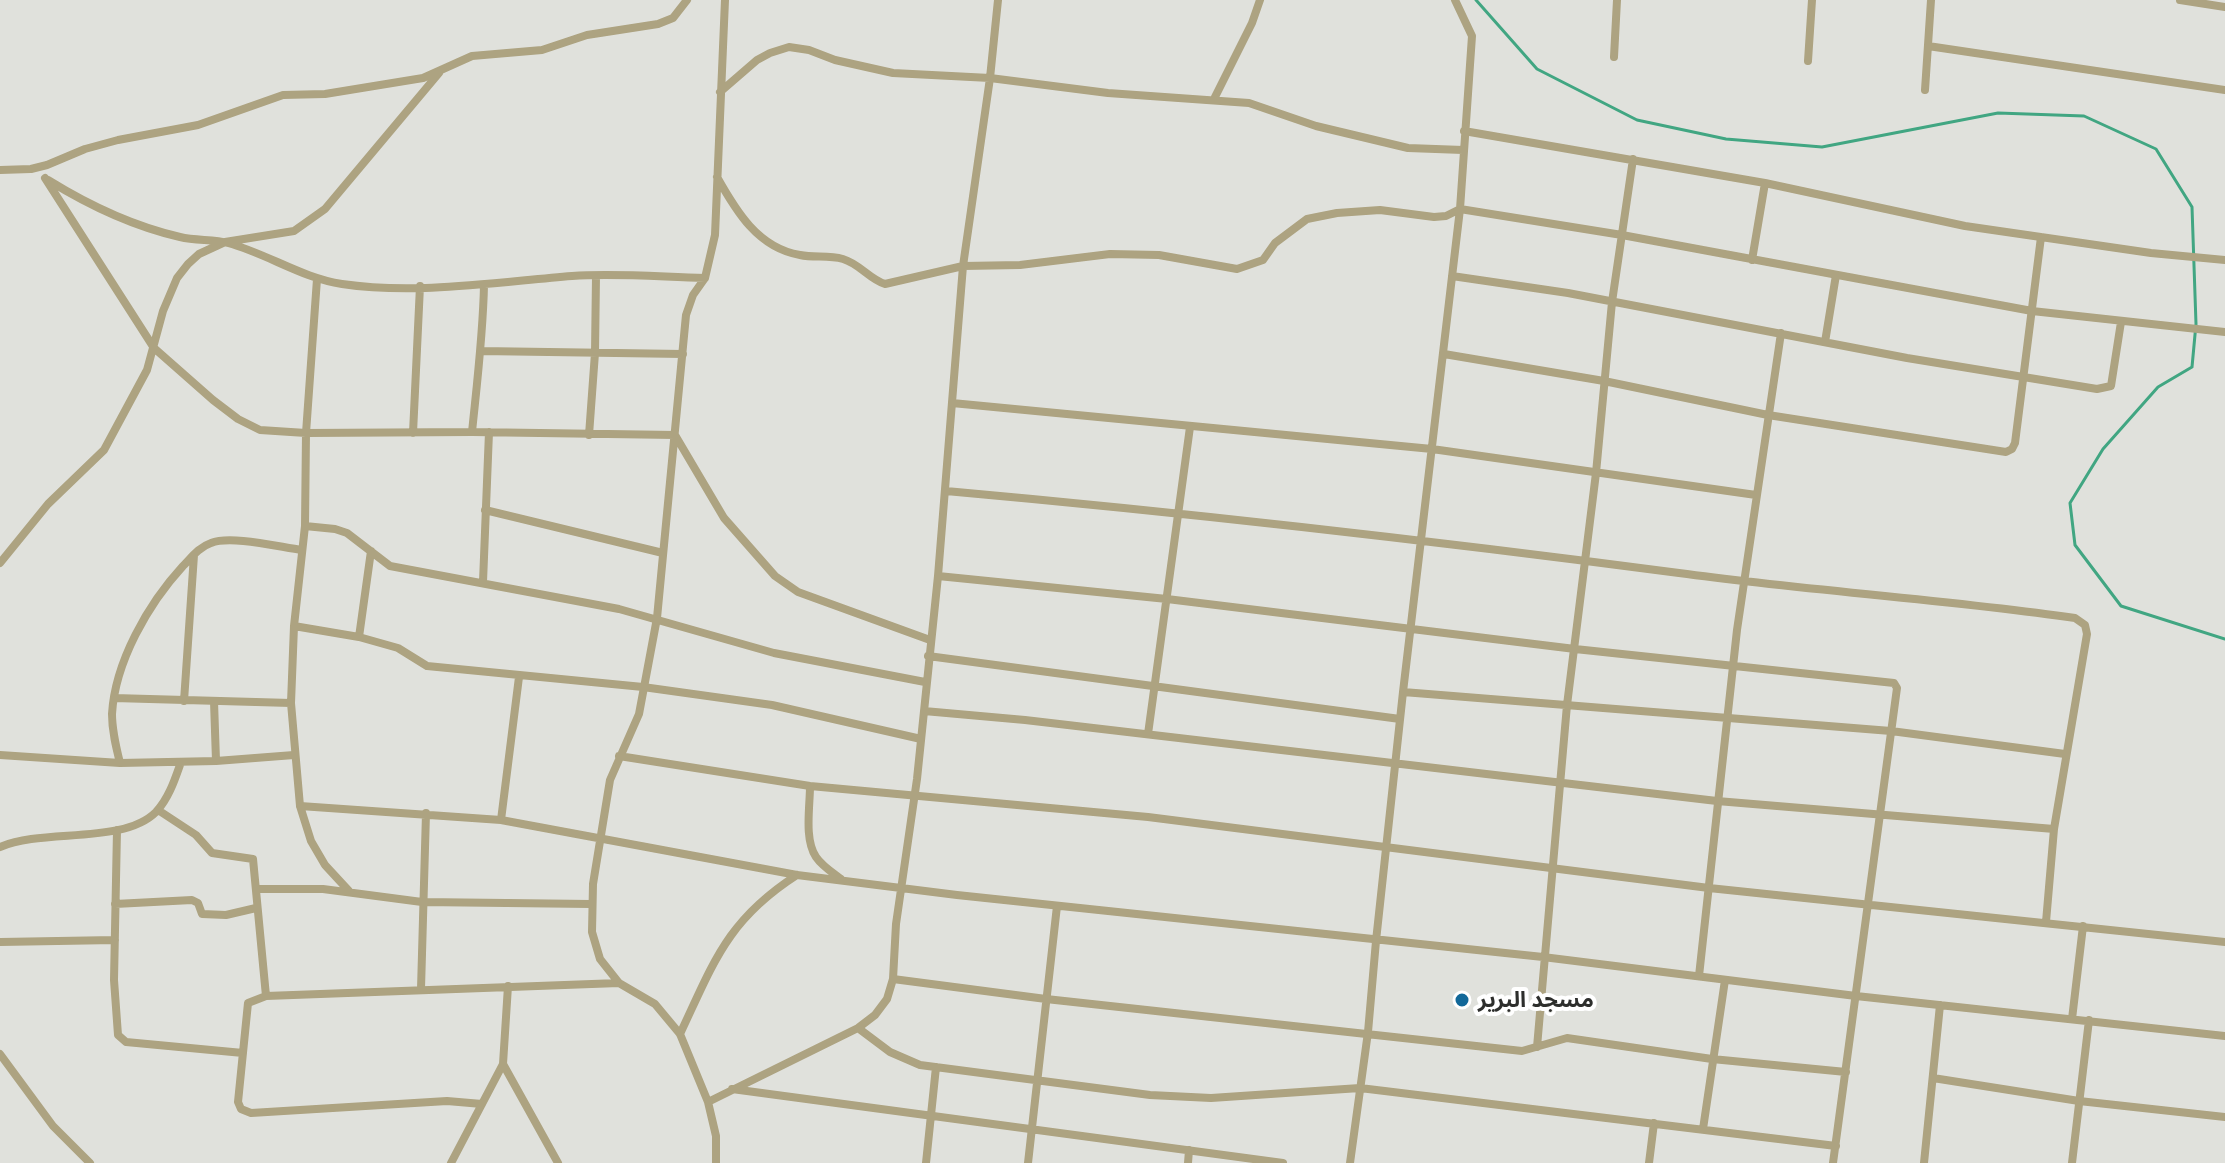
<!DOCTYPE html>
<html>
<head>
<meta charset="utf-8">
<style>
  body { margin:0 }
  canvas { display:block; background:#e0e1dc }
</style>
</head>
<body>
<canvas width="2225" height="1163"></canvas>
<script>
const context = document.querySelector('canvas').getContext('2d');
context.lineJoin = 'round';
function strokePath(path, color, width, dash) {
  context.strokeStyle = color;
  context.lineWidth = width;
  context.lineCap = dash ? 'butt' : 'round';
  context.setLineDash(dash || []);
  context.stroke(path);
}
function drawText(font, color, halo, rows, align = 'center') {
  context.font = font + ' "Golos Text","Noto Sans Arabic",sans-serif';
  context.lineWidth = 8;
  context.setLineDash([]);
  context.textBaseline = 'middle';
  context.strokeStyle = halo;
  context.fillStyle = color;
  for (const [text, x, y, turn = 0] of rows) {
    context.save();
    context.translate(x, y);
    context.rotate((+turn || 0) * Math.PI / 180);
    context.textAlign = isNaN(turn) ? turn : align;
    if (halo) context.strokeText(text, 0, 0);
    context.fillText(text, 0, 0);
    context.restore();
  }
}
strokePath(new Path2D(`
  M1476,0L1537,69L1637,120L1726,139L1822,147L1998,113L2084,116L2156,149L2192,207L2196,324L2192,367L2158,387L2103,449L2070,503L2075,545L2121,606L2225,639`), '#41a682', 3);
strokePath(new Path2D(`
  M2180,0L2225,7
  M1928,46L2225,90
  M1614,57L1617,0
  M1808,61L1812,0
  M1925,90L1931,0
  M720,92L757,60L770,53L789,47L809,50L835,60L893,73L990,78L1108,93L1249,103L1316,126L1408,148L1463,150
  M1214,99L1252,23L1260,0
  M1464,131L1765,183L1965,226L2151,253L2225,260
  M0,170L31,169L47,165L85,149L118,140L198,125L283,95L325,94L423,78L472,56L542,50L587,35L658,24L673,18L687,0
  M717,177C736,211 758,248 800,255C814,258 828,255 843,259C860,264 869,279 885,284L963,266L1020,265L1110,254L1159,255L1237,269L1263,260L1275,243L1307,219L1337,213L1380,210L1434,217L1446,216L1460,209L1622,235L2032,311L2225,332
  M45,178L154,348L213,400L238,419L260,430L306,433L472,432L675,435L724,518L775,576L798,592L930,640
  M48,180C90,206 132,226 180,237C196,241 213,239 228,243C268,254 302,278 342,284C417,295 497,282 572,276C616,273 661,277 705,278
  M1752,260L1765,183
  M1452,276L1568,293L1907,358L2097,389L2111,386L2121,322
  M317,279L306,433L305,526L294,626L291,703L300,806L311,841L325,865L349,891
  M1825,342L1836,275
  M481,351L683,354
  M1444,354L1604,381L1768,415L2006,452L2012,449L2015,443L2041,237
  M952,403L1432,449L1756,495
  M472,432C477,383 483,335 484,285
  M413,433L420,286
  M589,435L595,353L596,276
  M946,491C1191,513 1435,541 1679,573C1810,591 1944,599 2075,618L2085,625L2087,634L2054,829L2046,922
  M485,510L663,553
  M305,526L335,529L347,533L390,566L619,609L774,653L925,682
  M0,563L48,504L104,450L147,370L163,311L177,278L188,264L199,254L225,242L294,231L325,209L439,73
  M938,576L1167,599L1575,649L1894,683L1897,688L1833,1163
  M483,582L489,432
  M294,626L359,637L398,648L427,666L643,687L772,705L921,739
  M359,637L371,551
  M928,656L1400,719
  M1403,692L1891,731L2065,754
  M114,698L291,703
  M184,701L194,555
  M214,701L216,761
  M924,711L1025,720L1717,801L2054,829
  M1148,734L1190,427
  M0,755L120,763L216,761L294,755
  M619,756L810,786L1148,817L1709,888L2225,942
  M120,763C116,747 112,731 112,714C115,662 148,604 183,566C191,558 199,547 211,543C231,535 279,547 302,550
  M810,786C810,807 804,839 816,857C822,866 833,873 841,879
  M300,806L501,820L797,875L957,895L1543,957L1856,996L2225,1036
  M158,810L196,835L212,853L253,859L266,996
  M501,820L519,677
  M117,830L114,980L118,1035L126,1042L243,1053
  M0,847C43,828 123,845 156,812C169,798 175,779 181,762
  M257,889H323L422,902L591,904
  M115,904L192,900L198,903L202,914L226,915L256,908
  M0,942L115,940
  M1699,976L1737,630L1781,333
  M893,979L1046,999L1522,1051L1567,1038L1712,1059L1846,1072
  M421,989L426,813
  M2072,1019L2083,926
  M858,1028L890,1052L920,1065L1150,1095L1211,1098L1360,1088L1836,1146
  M680,1034C714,962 727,920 797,875
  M1537,1047L1567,705L1596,473L1612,302L1633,159
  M0,1054L53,1126L90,1163
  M503,1064L558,1163
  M1933,1078L2079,1101L2225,1117
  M732,1089L1283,1163
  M708,1102L858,1028L875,1015L887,999L893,979L896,924L917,779L938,576L963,266L990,78L998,0
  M482,1104L447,1101L251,1113L241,1109L238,1102L248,1003L266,996L619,983
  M1703,1129L1725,980
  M451,1163L503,1064L508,986
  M716,1163V1136L708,1102L680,1034L655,1004L619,983L600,959L592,932L593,884L610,780L639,714L657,618L686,315L693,295L705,278L715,235L725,0
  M926,1163L936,1067
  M1028,1163L1057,906
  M1188,1163L1189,1150
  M1350,1163L1368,1032L1376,941L1403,692L1460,209L1472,36L1455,0
  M1649,1163L1654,1123
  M1924,1163L1940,1005
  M2072,1163L2089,1020`), '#ada381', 8);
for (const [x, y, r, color] of [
  [1462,1000,8,"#126899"]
]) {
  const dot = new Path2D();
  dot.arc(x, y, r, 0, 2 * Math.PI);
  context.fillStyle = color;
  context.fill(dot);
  strokePath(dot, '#fff', 3);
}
drawText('bold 22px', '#2d2e2c', '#fff', [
  ["مسجد البرير",1478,1000]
], 'left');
</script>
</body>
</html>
